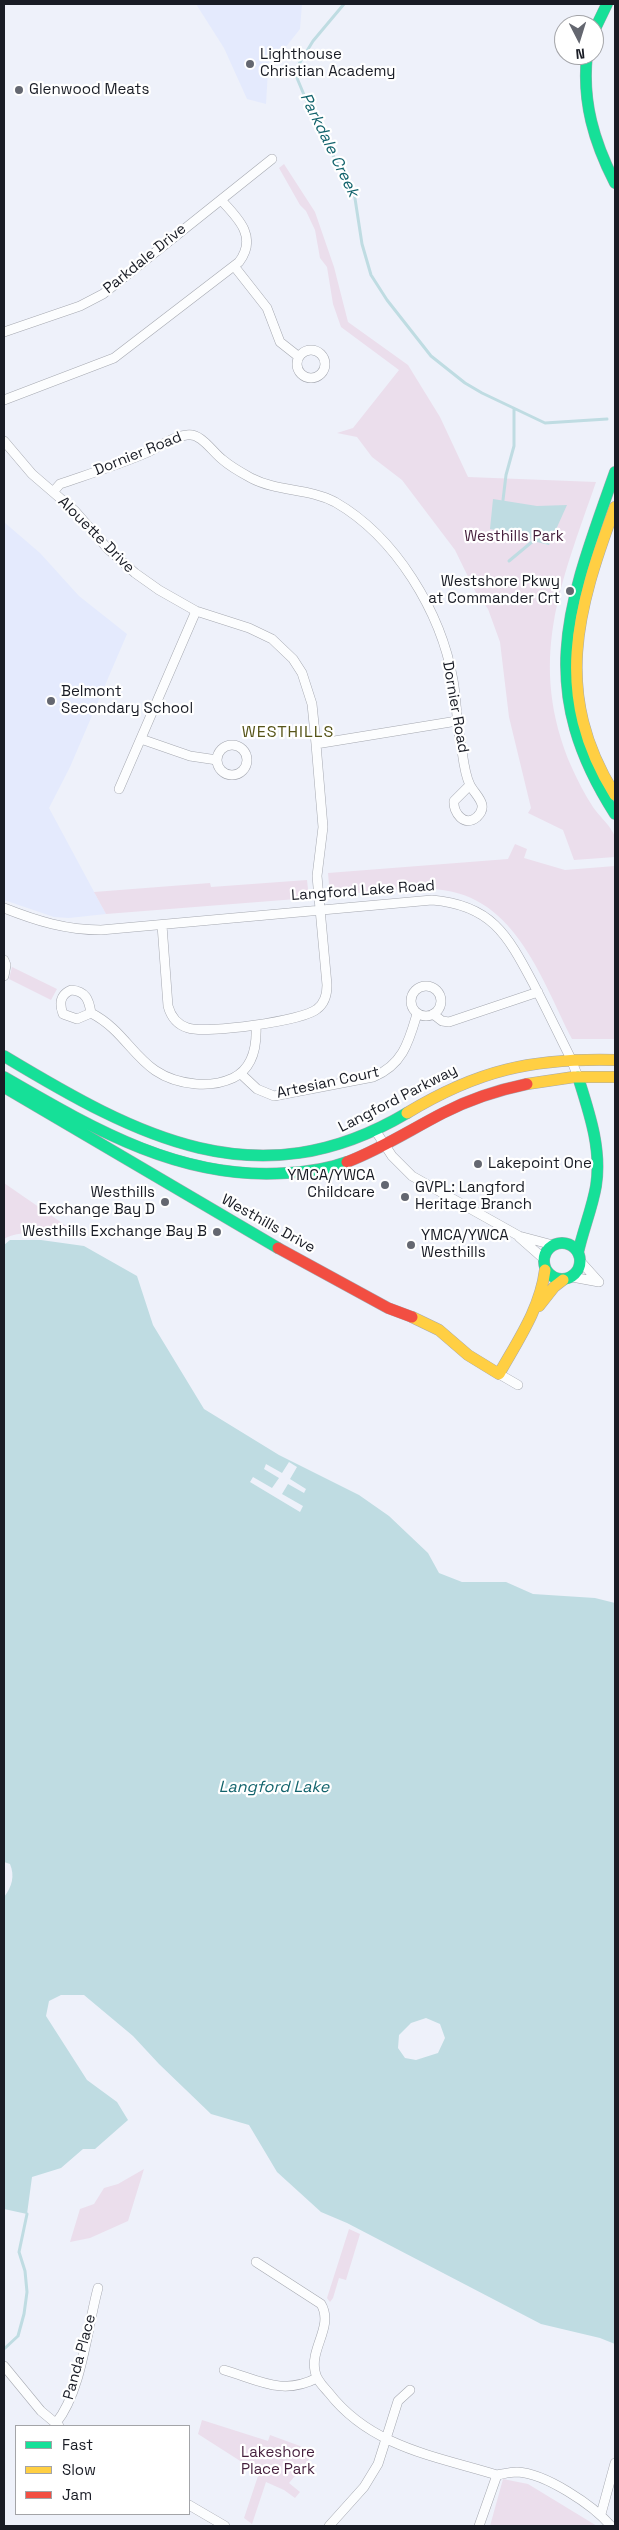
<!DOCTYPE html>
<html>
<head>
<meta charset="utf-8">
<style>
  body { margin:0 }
  #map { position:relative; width:619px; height:2530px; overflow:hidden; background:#eef1fa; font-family:"Space Grotesk",sans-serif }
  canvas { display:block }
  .frame { position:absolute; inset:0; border:5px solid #191c25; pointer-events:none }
  .legend { position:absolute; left:15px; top:2425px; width:175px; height:90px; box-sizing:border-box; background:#fff; border:1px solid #a3a4a8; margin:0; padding:6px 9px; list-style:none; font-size:15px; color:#191c25 }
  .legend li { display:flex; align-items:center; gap:10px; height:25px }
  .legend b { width:25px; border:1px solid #a3a4a8 }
  .north { position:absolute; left:554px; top:15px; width:50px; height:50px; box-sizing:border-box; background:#fff; border:1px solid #a3a4a8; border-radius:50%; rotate:175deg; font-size:14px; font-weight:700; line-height:20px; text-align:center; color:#191c25 }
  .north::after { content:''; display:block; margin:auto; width:18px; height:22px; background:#646770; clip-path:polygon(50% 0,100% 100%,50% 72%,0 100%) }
</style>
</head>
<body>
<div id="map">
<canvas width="619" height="2530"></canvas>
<div class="frame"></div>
<ul class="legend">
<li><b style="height:6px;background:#16e098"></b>Fast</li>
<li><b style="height:6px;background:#ffcf43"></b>Slow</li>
<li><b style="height:6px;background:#f24e42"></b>Jam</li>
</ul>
<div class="north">N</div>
</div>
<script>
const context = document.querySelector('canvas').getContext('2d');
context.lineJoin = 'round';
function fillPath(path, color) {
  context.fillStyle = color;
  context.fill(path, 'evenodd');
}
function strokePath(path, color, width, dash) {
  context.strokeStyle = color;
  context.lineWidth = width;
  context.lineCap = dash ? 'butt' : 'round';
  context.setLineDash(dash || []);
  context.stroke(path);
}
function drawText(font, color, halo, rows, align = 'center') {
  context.font = font + ' "Space Grotesk",sans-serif';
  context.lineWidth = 4.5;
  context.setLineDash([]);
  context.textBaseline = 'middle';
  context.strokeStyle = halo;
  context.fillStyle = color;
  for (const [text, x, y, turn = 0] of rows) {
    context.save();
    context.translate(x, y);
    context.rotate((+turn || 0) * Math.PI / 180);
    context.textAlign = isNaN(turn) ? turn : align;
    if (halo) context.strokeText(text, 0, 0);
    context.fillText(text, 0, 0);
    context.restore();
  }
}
fillPath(new Path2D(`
  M196,4H302L300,29L281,53L269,54L266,104L247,99L224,48Z
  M4,522L40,553L79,596L127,634L70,767L49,808L106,914L69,918L54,917L4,900Z`), '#e4eafd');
fillPath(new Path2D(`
  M284,164L315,212L334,267L348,322L408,365L440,417L468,477L596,482C561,583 526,662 572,768C578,781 585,795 593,807C599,816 614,829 615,838C616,844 615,851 615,857L574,860L563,830L528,813L531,808L509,717L500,642L488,609L476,593L455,550L402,480L372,457L357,437L337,433L353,428L399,370L341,327L333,304L327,267L320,258L315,230L306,211L300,205L279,168Z
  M515,844L527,849L524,858L565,870L615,866V1039H572C540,976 513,890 429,889C396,888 362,893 330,896L328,873L508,859Z
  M307,880L309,898L106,914L94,892L210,883L211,887Z
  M12,967L57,989L51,1000L9,979Z
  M4,1183L75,1232C53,1239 26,1227 4,1239Z
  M144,2169L128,2221L90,2238L70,2242L80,2209L94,2204L104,2188L118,2184Z
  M349,2229L360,2234L346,2280L339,2278L333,2298L330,2302L327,2298Z
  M202,2420L268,2441L270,2435L300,2446L312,2456L289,2483L300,2492L295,2498L284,2490L266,2482L252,2524L244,2518L259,2473L198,2434Z
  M503,2479L528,2484L597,2526H490Z`), '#ebdeec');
fillPath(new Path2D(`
  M493,499L537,506L567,505L549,545L533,541L523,535L490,529Z
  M10,1240H41L84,1246L137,1276L153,1325L204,1409L279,1455L359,1495L389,1516L428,1553L439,1573L462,1582H506L533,1594L595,1598L615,1603V2344L600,2338L541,2324L347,2223L321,2212L277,2172L249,2125L211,2114L159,2064L133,2036L84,1995H61L49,2001L46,2016L87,2080L117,2102L128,2120L95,2149H83L61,2168L32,2177L27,2214L4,2209V1897C12,1887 15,1876 10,1864L4,1862V1245ZM426,2018L440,2024L445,2038L438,2053L416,2060L405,2058L398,2048L399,2035L411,2023Z`), '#bfdce2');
fillPath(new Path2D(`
  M289,1462L297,1467L290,1479L306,1489L304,1493L288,1484L282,1494L303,1506L300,1512L250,1482L253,1477L272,1488L279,1478L264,1469L266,1464L282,1473Z`), '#eef1fa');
strokePath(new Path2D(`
  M344,4L313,41L299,64L297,78L319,131L354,192L362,244L371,275L387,300L431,356L465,383L482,393L545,423L607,419
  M503,500L506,475L514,446V409
  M509,561L533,541
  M4,2349L18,2336L24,2314L27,2292L25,2271L19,2252L27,2214`), '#bfdce2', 3);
const street = new Path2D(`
  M234,266L267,308L280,342L299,357
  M4,332L80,306L103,294L272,159
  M297 364a14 14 0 1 1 28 0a14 14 0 1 1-28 0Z
  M4,400L114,358L239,262C258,237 238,218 221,200
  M4,441L32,474L75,511L108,549L135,573L159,590L196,611L249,628L272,639L293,659L302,673L312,704L316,744L323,827L317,876L327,985C327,995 325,1003 317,1009C303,1021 206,1034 188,1028C178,1025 171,1017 168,1006L162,925
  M53,492L60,484C89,474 118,465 146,453C158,448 173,436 187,435C202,433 212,452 223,460C231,467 242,473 251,478C278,492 309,488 335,502C396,537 441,612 453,680C457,701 456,723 461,744C463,756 464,773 470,785C475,795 490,805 477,817C464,828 453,812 454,801L470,785
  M141,739L190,756L217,760
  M316,744L457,721
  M217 760a15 15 0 1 1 30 0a15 15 0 1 1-30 0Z
  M119,789L196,611
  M4,908C37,921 66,930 101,930L432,900C491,905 507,934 533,983C546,1008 558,1033 571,1059L578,1077
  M4,960L6,965L4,976
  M411 1001a15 15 0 1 1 30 0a15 15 0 1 1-30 0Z
  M71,990C86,991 89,1000 91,1013L77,1019L63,1014C59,1003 60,995 71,990Z
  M91,1013C134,1035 137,1079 196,1084C208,1085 222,1083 233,1078C254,1068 257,1045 256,1025
  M433,1014L442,1021L449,1022L538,992
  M241,1074L257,1089L274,1096L373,1077C403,1065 409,1041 417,1014
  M375,1130L392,1156L412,1176L519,1236L553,1245
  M519,1237L544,1259
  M581,1262L599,1282
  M572,1277L599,1282
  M499,1374L518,1385
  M256,2262L321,2304C334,2326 310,2348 315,2371C316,2380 323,2386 329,2393C371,2447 435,2456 497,2475
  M4,2366L41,2411L59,2426
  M224,2370C259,2380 282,2396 317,2378
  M56,2423C82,2391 87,2328 98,2288
  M497,2475C503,2474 510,2472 517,2472C545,2473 593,2505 611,2526
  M189,2505L225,2526
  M601,2514L615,2463
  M329,2526L364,2487L378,2464L398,2401L410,2390
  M479,2526L497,2475`);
const fast = new Path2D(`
  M594,31L607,4
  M587,55C582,102 594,142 615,183
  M615,472C569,602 533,686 615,814
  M4,1056C137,1136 257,1202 407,1113
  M4,1077C92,1128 181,1181 287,1173C307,1172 328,1169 347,1162
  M578,1077C589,1112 602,1149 596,1186C592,1209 583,1230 578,1253
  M4,1087L278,1248
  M544 1261a18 18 0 1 1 36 0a18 18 0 1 1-36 0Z`);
const slow = new Path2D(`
  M615,507C577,610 552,694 615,795
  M527,1084L574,1077H615
  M407,1113C478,1070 532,1058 615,1060
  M539,1306L554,1287L563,1280
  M412,1317L439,1330L468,1355L499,1374C518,1340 540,1309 545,1270`);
const jam = new Path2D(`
  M347,1162C381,1149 410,1130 443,1113C470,1099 498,1090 527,1084
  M278,1248L388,1308L412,1317`);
strokePath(street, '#a5a8b0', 10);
strokePath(fast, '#a5a8b0', 12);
strokePath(slow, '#a5a8b0', 12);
strokePath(jam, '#a5a8b0', 12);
strokePath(street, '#fcfdfe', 9);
strokePath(fast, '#16e098', 11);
strokePath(slow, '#ffcf43', 11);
strokePath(jam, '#f24e42', 11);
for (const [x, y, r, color] of [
  [250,64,5,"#646770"],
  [19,90,5,"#646770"],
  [570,591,5,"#646770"],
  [51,701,5,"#646770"],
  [478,1164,5,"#646770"],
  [385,1185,5,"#646770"],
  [405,1197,5,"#646770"],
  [165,1202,5,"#646770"],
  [217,1232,5,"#646770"],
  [411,1245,5,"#646770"]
]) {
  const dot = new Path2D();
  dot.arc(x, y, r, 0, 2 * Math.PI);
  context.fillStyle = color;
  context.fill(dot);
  strokePath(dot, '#fff', 2);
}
drawText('15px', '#191c25', '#fff', [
  ["Lighthouse",260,55],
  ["Christian Academy",260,72],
  ["Glenwood Meats",29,90],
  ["Westshore Pkwy",560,582,"right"],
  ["at Commander Crt",560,599,"right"],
  ["Belmont",61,692],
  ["Secondary School",61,709],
  ["Lakepoint One",488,1164],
  ["YMCA/YWCA",375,1176,"right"],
  ["Childcare",375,1193,"right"],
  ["GVPL: Langford",415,1188],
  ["Heritage Branch",415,1205],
  ["Westhills",155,1193,"right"],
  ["Exchange Bay D",155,1210,"right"],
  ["Westhills Exchange Bay B",207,1232,"right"],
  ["YMCA/YWCA",421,1236],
  ["Westhills",421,1253]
], 'left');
drawText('15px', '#191c25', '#fff', [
  ["Parkdale Drive",145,259,-39],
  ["Dornier Road",138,454,-22],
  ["Alouette Drive",96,535,45],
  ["Dornier Road",455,707,80],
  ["Langford Lake Road",363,891,-4],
  ["Artesian Court",328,1083,-12],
  ["Langford Parkway",398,1099,-27],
  ["Westhills Drive",268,1224,29],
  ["Panda Place",80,2357,-75]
]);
drawText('15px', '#451f3c', '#fff', [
  ["Westhills Park",514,537],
  ["Lakeshore",278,2453],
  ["Place Park",278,2470]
]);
drawText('italic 16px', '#12636c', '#fff', [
  ["Parkdale Creek",329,145,64],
  ["Langford Lake",274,1788]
]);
context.letterSpacing = '1px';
drawText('16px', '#575519', '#fff', [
  ["WESTHILLS",288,733]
]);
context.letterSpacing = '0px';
</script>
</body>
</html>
